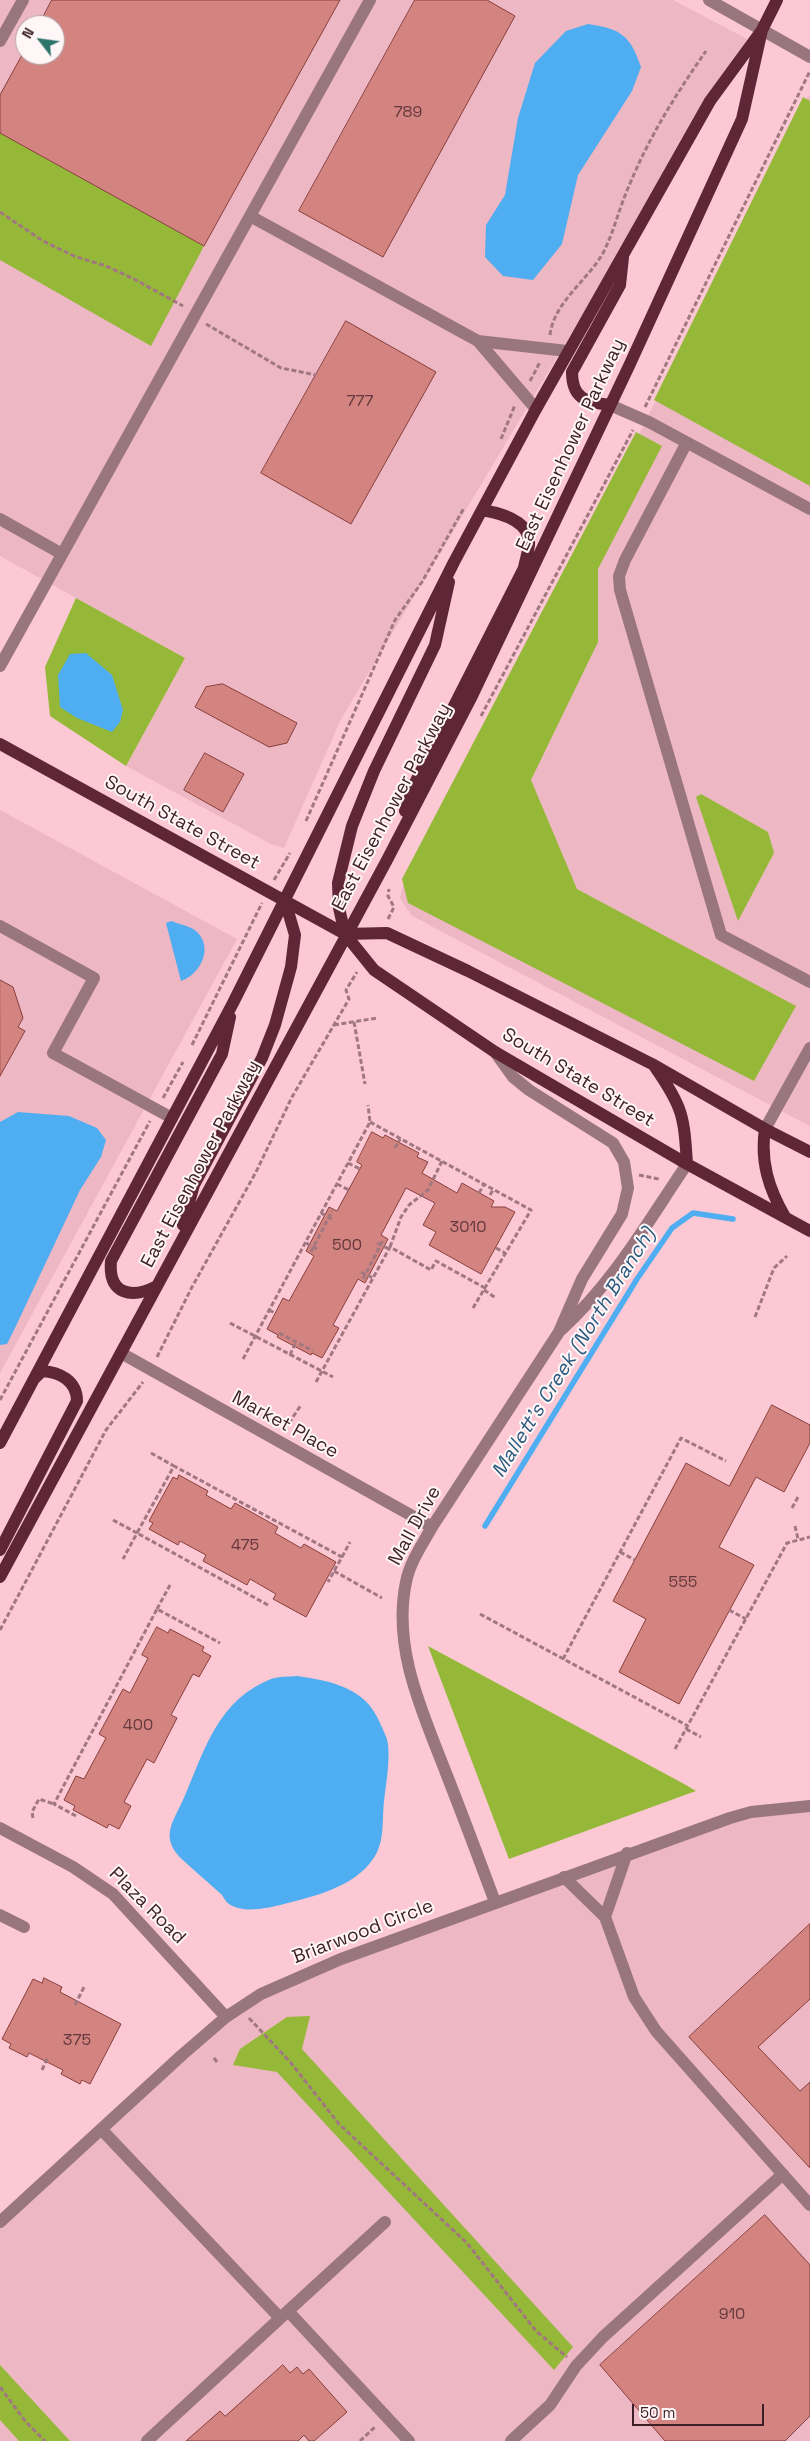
<!DOCTYPE html>
<html>
<head>
<meta charset="utf-8">
<style>
  body { margin:0 }
  #map { position:relative; width:810px; height:2441px; overflow:hidden; background:#fbc8d3; font-family:"Space Grotesk",sans-serif }
  canvas { display:block }
  .north { position:absolute; left:15px; top:15px; width:50px; height:50px; box-sizing:border-box; background:#fff6f8; border:1px solid #b2a0a4; border-radius:50%; rotate:300deg; font-size:14px; font-weight:700; line-height:20px; text-align:center; color:#3e1f27 }
  .north::after { content:''; display:block; margin:auto; width:18px; height:22px; background:#2d746a; clip-path:polygon(50% 0,100% 100%,50% 72%,0 100%) }
  .scale { position:absolute; left:632px; top:2404px; width:132px; height:22px; box-sizing:border-box; border:2px solid #3e1f27; border-top:0; padding-left:6px; font-size:15px; line-height:18px; white-space:nowrap; color:#3e1f27; -webkit-text-stroke:4px #fff6f8; paint-order:stroke }
</style>
</head>
<body>
<div id="map">
<canvas width="810" height="2441"></canvas>
<div class="north">N</div>
<div class="scale">50 m</div>
</div>
<script>
const context = document.querySelector('canvas').getContext('2d');
context.lineJoin = 'round';
function fillPath(path, color) {
  context.fillStyle = color;
  context.fill(path, 'evenodd');
}
function strokePath(path, color, width, dash) {
  context.strokeStyle = color;
  context.lineWidth = width;
  context.lineCap = dash ? 'butt' : 'round';
  context.setLineDash(dash || []);
  context.stroke(path);
}
function drawText(font, color, halo, rows, align = 'center') {
  context.font = font + ' "Space Grotesk",sans-serif';
  context.lineWidth = 4;
  context.setLineDash([]);
  context.textBaseline = 'middle';
  context.strokeStyle = halo;
  context.fillStyle = color;
  for (const [text, x, y, turn = 0] of rows) {
    context.save();
    context.translate(x, y);
    context.rotate((+turn || 0) * Math.PI / 180);
    context.textAlign = isNaN(turn) ? turn : align;
    if (halo) context.strokeText(text, 0, 0);
    context.fillText(text, 0, 0);
    context.restore();
  }
}
fillPath(new Path2D(`
  M0,0H673L747,39L341,719L284,848L271,844L126,766L185,658L0,556ZM25,25H55V55H25Z
  M808,96L810,97V1126L431,926L411,915L400,898L405,877L630,452Z
  M0,810L237,939L0,1373Z
  M810,1806V2441H0V2222L261,1994L730,1818Z`), '#edb7c3');
fillPath(new Path2D(`
  M803,97L810,101V486L654,400Z
  M0,133L204,246L151,346L0,260Z
  M636,432L662,446L598,569V642L531,780L577,889L796,1006L754,1081L408,903L402,879Z
  M76,598L185,658L126,766L50,716L45,667Z
  M701,794L768,832L774,853L738,921L696,797Z
  M428,1646L686,1785L696,1791L509,1859Z
  M310,2016L302,2049L573,2347L554,2370L277,2072L233,2065L240,2049L287,2017Z
  M0,2365L70,2441H19L0,2420Z`), '#96b839');
fillPath(new Path2D(`
  M588,24C621,29 630,35 641,67L632,91L578,175L562,244L533,280L503,276L485,257L486,225L505,195L518,118L535,63L566,31Z
  M86,653L112,675L123,710L120,722L112,732L77,718L60,707L58,675L70,654Z
  M171,921C179,924 190,926 196,931C214,947 201,974 181,981L166,923Z
  M18,1112L69,1116L97,1128L106,1140L101,1157L80,1190L15,1328L7,1344L0,1345V1122Z
  M297,1676C332,1681 366,1688 380,1723C383,1730 387,1737 388,1744C390,1763 386,1782 384,1801C382,1820 385,1843 373,1859C354,1887 315,1896 284,1904C268,1908 244,1914 229,1904C226,1902 224,1898 222,1895C210,1884 197,1873 185,1862C156,1837 175,1821 186,1793C206,1746 219,1700 271,1679C279,1676 289,1677 297,1676Z`), '#4fadf1');
strokePath(new Path2D(`
  M485,1526L637,1279L672,1228L693,1213L733,1219`), '#4fadf1', 5.5);
const building = new Path2D(`
  M52,0H340L204,246L0,133V95L22,55H55V25H39Z
  M415,0H487L515,16L383,257L299,211Z
  M346,321L436,372L351,524L261,473Z
  M223,684L297,723L287,743L269,747L195,707L206,687Z
  M205,753L244,774L223,812L184,790Z
  M0,980L13,987L23,1018L18,1027L25,1031L0,1076Z
  M372,1132L383,1138L385,1135L419,1153L417,1157L428,1162L422,1173L457,1193L462,1183L494,1201L491,1207H505L515,1212L481,1274L429,1245L436,1232L423,1225L435,1203L406,1188L381,1235L388,1239L365,1283L358,1279L333,1325L339,1328L322,1358L312,1353L311,1355L277,1337L278,1335L267,1329L283,1298L289,1301L314,1256L306,1251L329,1207L337,1211L362,1165L357,1162Z
  M772,1405L810,1425V1443L784,1492L756,1477L719,1547L754,1565L679,1704L619,1672L646,1619L613,1601L686,1463L729,1486Z
  M179,1475L208,1491L206,1495L231,1509L235,1503L278,1527L275,1533L301,1548L304,1544L336,1562L306,1617L273,1599L276,1594L250,1579L247,1585L203,1561L206,1555L180,1541L178,1545L149,1529L153,1523L149,1521L173,1477L177,1479Z
  M157,1627L168,1633L170,1629L204,1647L202,1651L211,1656L199,1677L193,1674L171,1715L177,1718L154,1763L147,1759L124,1802L131,1806L119,1829L109,1824L107,1828L73,1810L75,1806L64,1800L76,1776L84,1779L106,1738L99,1734L123,1689L130,1693L148,1658L142,1655Z
  M810,1924V1999L758,2047L800,2091L810,2082V2168L689,2037Z
  M44,1978L62,1987L60,1992L121,2024L90,2084L82,2080L80,2084L61,2074L63,2070L29,2053L27,2057L9,2048L11,2044L2,2039L33,1979L42,1983Z
  M765,2215L810,2265V2416L785,2441H665L600,2365Z
  M283,2365L290,2373L297,2367L303,2374L309,2369L347,2412L314,2441H309L304,2435L298,2441H186L220,2411L225,2416Z`);
fillPath(building, '#d48480');
strokePath(building, '#873f3d', 1);
strokePath(new Path2D(`
  M0,212L43,241L74,256L106,266L134,279L183,306
  M206,324L281,368L316,375
  M550,335C554,302 588,280 603,253C614,232 619,208 629,186C649,137 676,94 706,51
  M530,381L540,362
  M645,407L810,71
  M501,439L515,405
  M481,716L633,430
  M306,821L395,620L422,582L464,508
  M274,880L290,853
  M388,919L394,907L388,896L389,889
  M354,1022L365,1084
  M334,1025L377,1018
  M192,1045L262,903
  M163,1098L183,1062
  M370,1122L531,1210L473,1308
  M395,1148L400,1139
  M348,1163L360,1169
  M639,1175L659,1179
  M337,1184L349,1190
  M479,1193L484,1184
  M490,1195L493,1190
  M321,1213L333,1220
  M306,1243L317,1249
  M377,1243L389,1249
  M390,1247L401,1217L409,1205L428,1190L442,1161
  M496,1248L505,1253
  M311,1252L332,1211
  M361,1272L373,1278
  M363,1279L383,1240
  M484,1290L496,1298
  M269,1310L275,1313
  M755,1317L774,1268L787,1256
  M230,1323L333,1377
  M279,1333L313,1351
  M290,1355L295,1344
  M157,1357L192,1287L256,1172L292,1097L349,999L346,990L357,972
  M243,1359L370,1122L368,1105
  M316,1382L390,1247L431,1270L436,1261L485,1288
  M0,1400L150,1121
  M289,1423L301,1405
  M151,1453L174,1466
  M792,1508L798,1497
  M113,1520L137,1533L123,1559
  M795,1526L798,1539
  M620,1552L635,1560
  M342,1557L350,1542
  M334,1571L382,1598
  M268,1605L137,1533L174,1466L342,1557L328,1582
  M157,1609L170,1585
  M729,1610L746,1619
  M480,1614L688,1726
  M0,1630L106,1430L143,1382
  M563,1659L681,1438L726,1461
  M686,1729L701,1737
  M675,1749L787,1543L810,1537
  M76,1816L54,1804L157,1609L220,1643
  M33,1818L32,1812L39,1799L54,1804
  M75,2005L84,1987
  M249,2018L291,2063L339,2124L467,2243L536,2331L567,2357
  M214,2058L217,2062
  M42,2070L48,2057
  M0,2387L26,2422L45,2441
  M360,2441L376,2426`), '#a17781', 3, [5, 2.5]);
strokePath(new Path2D(`
  M709,0L810,57
  M0,41L23,0
  M250,216L478,341L536,409
  M478,341L567,351
  M610,405L649,422L810,509
  M686,444L625,560L619,576L620,590L721,935L810,982
  M0,519L62,554
  M0,666L370,0
  M0,926L94,978L53,1053L172,1118
  M495,1052L513,1077L529,1090L613,1143L624,1162L628,1188L622,1214L582,1279L559,1332L432,1527C422,1545 410,1562 406,1582C392,1649 423,1713 446,1773C463,1816 479,1859 495,1902
  M765,1129L810,1048
  M561,1330C614,1282 647,1223 687,1164
  M121,1353L432,1527
  M0,1828L73,1867L113,1894L226,2017
  M564,1877L605,1917L634,1997L656,2031L810,2205
  M0,1915L24,1927
  M605,1917L627,1853
  M101,2129L280,2318
  M0,2222L182,2055L226,2017L261,1994L341,1959L730,1818L751,1812L810,1806
  M288,2311L385,2222
  M147,2441L288,2311L409,2441
  M511,2441L550,2405L576,2366L603,2337L783,2174`), '#99767e', 12);
strokePath(new Path2D(`
  M610,405C586,402 572,399 572,372L620,285L623,257
  M0,744L345,934L374,970L495,1052L687,1164L810,1231
  M405,811L415,783L524,568C525,561 528,553 529,545C531,521 500,513 482,510
  M345,934L387,933L468,971L652,1064L765,1129L810,1152
  M345,934L339,908L338,883L352,826L374,771L435,645L449,582
  M655,1067C683,1107 684,1116 687,1164
  M765,1129C760,1162 769,1189 785,1217
  M183,1225L194,1185L262,1058L275,1025L291,967L295,935L285,901
  M157,1286C132,1299 108,1295 111,1261L222,1054L230,1017
  M0,1443L233,1003L454,562L536,409L710,101L762,30L777,0
  M0,1550L77,1401C77,1381 60,1372 42,1371L35,1378
  M0,1577L387,860L472,696L629,366L742,119L762,30`), '#5f2637', 12);
drawText('16px', '#64383d', null, [
  ["789",408,113],
  ["777",360,402],
  ["3010",468,1228],
  ["500",347,1246],
  ["475",245,1546],
  ["555",683,1583],
  ["400",138,1726],
  ["375",77,2041],
  ["910",732,2315]
]);
drawText('19px', '#3e1f27', '#fff6f8', [
  ["East Eisenhower Parkway",571,445,-65],
  ["East Eisenhower Parkway",392,807,-62],
  ["South State Street",182,823,29],
  ["South State Street",578,1078,31],
  ["East Eisenhower Parkway",201,1164,-62],
  ["Market Place",285,1425,29],
  ["Mall Drive",415,1526,-61],
  ["Plaza Road",147,1906,45],
  ["Briarwood Circle",363,1932,-21]
]);
drawText('italic 20px', '#2a5a7e', '#fff6f8', [
  ["Mallett's Creek (North Branch)",574,1353,-58]
]);
</script>
</body>
</html>
